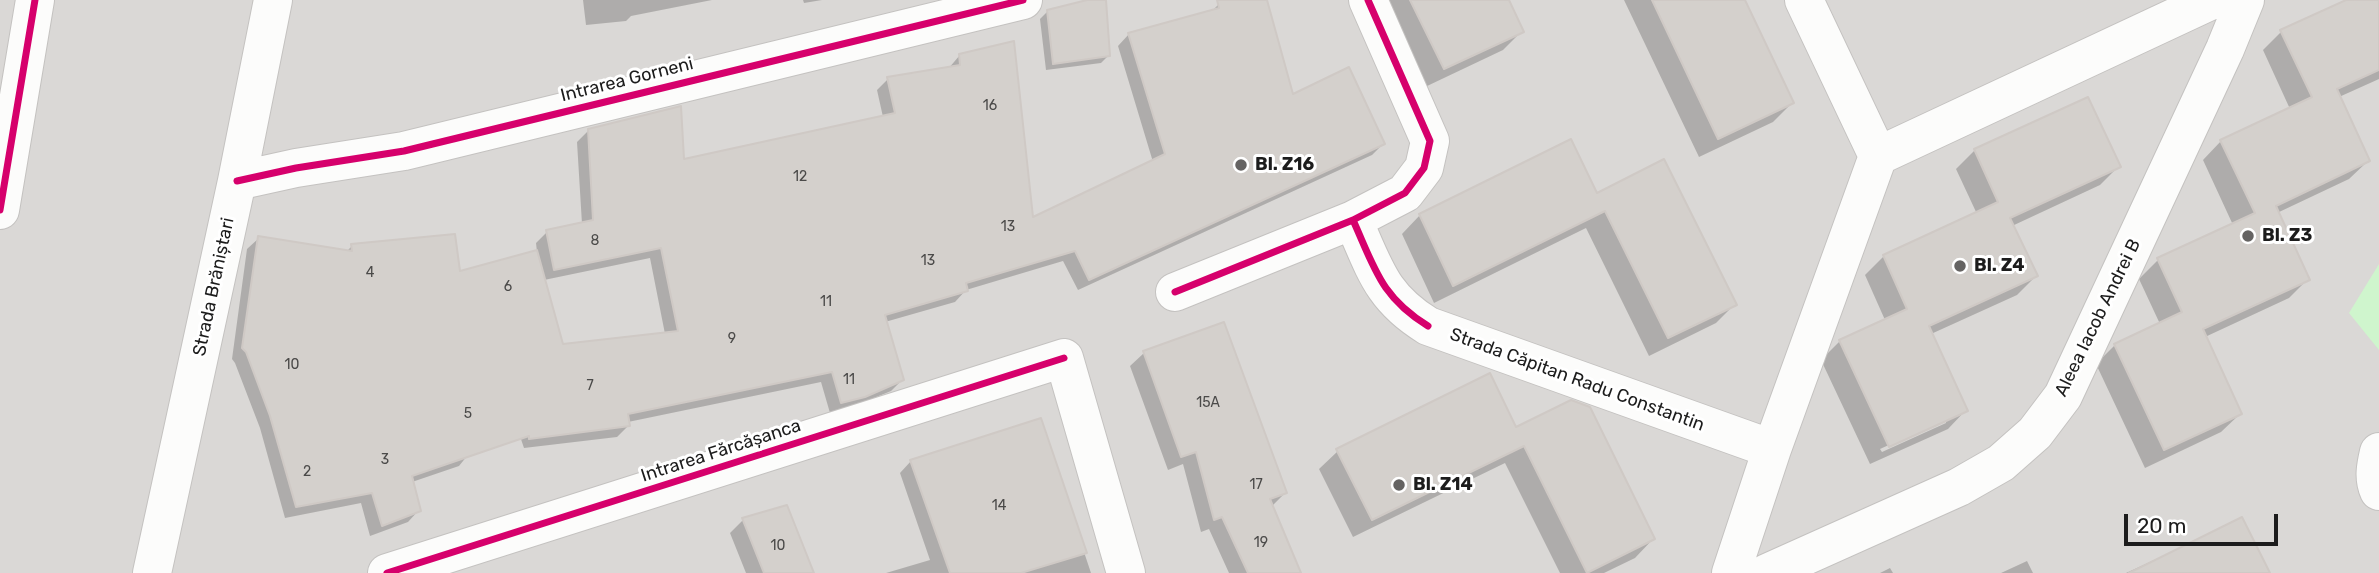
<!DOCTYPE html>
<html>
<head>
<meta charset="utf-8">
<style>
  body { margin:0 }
  #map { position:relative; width:2379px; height:573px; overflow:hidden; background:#ece8e4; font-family:Rubik,sans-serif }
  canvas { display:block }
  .scale { position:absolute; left:2124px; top:514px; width:154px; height:32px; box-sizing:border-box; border:4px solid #1c1c1c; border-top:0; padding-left:9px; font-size:21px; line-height:24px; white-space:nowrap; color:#1c1c1c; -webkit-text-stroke:5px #fff; paint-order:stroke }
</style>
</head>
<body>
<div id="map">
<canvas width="2379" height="573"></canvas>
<div class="scale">20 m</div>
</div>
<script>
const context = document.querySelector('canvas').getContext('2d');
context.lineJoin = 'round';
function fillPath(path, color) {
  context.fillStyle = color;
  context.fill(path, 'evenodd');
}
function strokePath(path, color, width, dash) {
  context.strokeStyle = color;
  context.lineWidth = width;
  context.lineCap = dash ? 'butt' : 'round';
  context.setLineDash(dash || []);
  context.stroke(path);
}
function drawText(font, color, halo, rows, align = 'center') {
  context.font = font + ' Rubik,sans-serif';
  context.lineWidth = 6;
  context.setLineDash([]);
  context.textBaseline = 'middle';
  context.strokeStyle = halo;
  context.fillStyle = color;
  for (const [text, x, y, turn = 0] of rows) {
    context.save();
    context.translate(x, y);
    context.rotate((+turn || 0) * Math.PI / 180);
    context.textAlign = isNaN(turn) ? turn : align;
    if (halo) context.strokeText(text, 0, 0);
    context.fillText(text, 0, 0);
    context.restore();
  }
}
fillPath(new Path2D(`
  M0,0H2379V573H0Z`), '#dad8d6');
fillPath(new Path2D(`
  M2379,264V350L2349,313Z`), '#cff5cd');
fillPath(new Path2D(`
  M583,0H712L631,16L626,21L586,25Z
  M803,0H822L804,3Z
  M1094,0H1104L1109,55L1101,63L1046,70L1040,19L1048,11Z
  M1235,0H1265L1291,96L1383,144L1372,155L1078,290L1063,261L966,290L955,302L885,322L902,380L891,391L852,407L830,413L821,382L628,422V426L617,437L524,448L509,404L459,466L412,482L419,510L408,522L370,536L361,503L285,518L260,428L235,363L232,359L247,249L259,238L346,252L352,246L459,274L537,252L536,243L547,232L582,224L577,142L589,130L682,161L883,117L877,90L888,79L948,69L960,55L1032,219L1153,162L1118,46L1129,34L1211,12L1219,4ZM650,258L665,334L562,346L544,280Z
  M1382,0H1507L1522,31L1503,50L1425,87Z
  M1624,0H1743L1792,103L1773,122L1699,157Z
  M2350,0H2379V79L2339,97L2368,161L2349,179L2277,213L2308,279L2289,298L2205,337L2240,414L2221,432L2145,468L2096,364L2115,345L2160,324L2139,279L2158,260L2233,225L2203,160L2221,141L2290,109L2263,50L2281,32Z
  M1975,150L2119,166L2100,185L2012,226L2036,276L2017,295L1931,334L1966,410L1948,429L1870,464L1821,360L1840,341L1885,320L1865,275L1884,256L1977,214L1956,169ZM1946,419V423L1882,452L1880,449Z
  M1597,195L1734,305L1716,323L1649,356L1586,228L1434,303L1402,234L1420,215Z
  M1223,324L1285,493L1271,507L1289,573H1229L1209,529L1201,532L1183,464L1168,470L1130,366L1144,353Z
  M1040,420L1091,573H886L930,560L900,473L911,461Z
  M1515,429L1653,539L1635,558L1604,573H1560L1505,463L1353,537L1319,469L1338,451Z
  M743,520L812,573H746L730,533Z
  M2161,557L2162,559L2268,573H2126Z
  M2027,561L2033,573H2001Z
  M1890,568L1893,573H1880Z`), '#0003');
const building = new Path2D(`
  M1087,0H1106L1110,56L1053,64L1047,10Z
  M1217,0H1267L1293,94L1349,67L1385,144L1089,280L1075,251L966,283L968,291L885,315L904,380L865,397L841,403L832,372L628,414L630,426L529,439V436L412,476L421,511L382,526L372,493L296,507L270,416L246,352L242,348L258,236L352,251L351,244L455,234L460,271L537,250L563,344L678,331L661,248L554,270L546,230L593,220L588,129L681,106L684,159L895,113L887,77L960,65L959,54L1014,41L1033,217L1165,154L1128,33L1219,8Z
  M1410,0H1509L1524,32L1444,69Z
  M1652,0H1745L1794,103L1718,139Z
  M2346,0H2379V70L2337,89L2370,161L2276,206L2310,280L2203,329L2242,414L2164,450L2114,344L2182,312L2157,258L2255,213L2220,140L2312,97L2280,30Z
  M2088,97L2121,167L2010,218L2038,276L1929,326L1968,411L1889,447L1839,340L1907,309L1883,255L1998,202L1974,149Z
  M1571,139L1597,193L1664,159L1737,305L1668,338L1605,211L1453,286L1419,214Z
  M1224,322L1287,493L1270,499L1301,573H1248L1222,517L1214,520L1196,452L1181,457L1143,351Z
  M1490,373L1516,427L1571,400L1590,407L1655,539L1587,573L1524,446L1372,520L1336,449Z
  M1041,418L1087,553L1021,573H950L910,460Z
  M787,505L814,573H764L742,518Z
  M2242,517L2270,573H2129Z`);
fillPath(building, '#d4d0cc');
strokePath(building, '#cfc9c5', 2);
const minor = new Path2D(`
  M1878,156L2212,0
  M237,181L296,168L404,151L1023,0
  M0,210L35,0
  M1353,220C1375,269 1381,297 1428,326L1772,449
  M1175,292L1353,220L1405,193L1424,168L1430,141L1368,0
  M2379,452C2376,465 2373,478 2379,491
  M152,573L237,181L273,0
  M387,573L1064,358L1126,573
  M1731,573L1772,449L1878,156L1804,0
  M1767,573L1959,487L2001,463L2035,433L2063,396L2225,49L2245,0`);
strokePath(minor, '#c4c2c0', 40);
strokePath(minor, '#fcfcfb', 38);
strokePath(new Path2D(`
  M237,181L296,168L404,151L1023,0
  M0,210L35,0
  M1353,220C1375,269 1381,297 1428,326
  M1175,292L1353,220L1405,193L1424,168L1430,141L1368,0
  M387,573L1064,358`), '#d6006c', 7);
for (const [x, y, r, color] of [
  [1241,165,7,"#656362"],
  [2248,236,7,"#656362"],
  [1960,266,7,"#656362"],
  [1399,485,7,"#656362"]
]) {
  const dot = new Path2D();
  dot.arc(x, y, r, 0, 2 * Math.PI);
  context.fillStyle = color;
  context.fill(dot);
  strokePath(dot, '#fff', 2.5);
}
drawText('14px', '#4b4a49', null, [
  ["16",990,106],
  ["12",800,177],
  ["13",1008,227],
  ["8",595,241],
  ["13",928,261],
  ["4",370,273],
  ["6",508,287],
  ["11",826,302],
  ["9",732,339],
  ["10",292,365],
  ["11",849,380],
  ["7",590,386],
  ["15A",1208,403],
  ["5",468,414],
  ["3",385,460],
  ["2",307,472],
  ["17",1256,485],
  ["14",999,506],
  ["19",1261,543],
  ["10",778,546]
]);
drawText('18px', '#1c1c1c', '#fff', [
  ["Intrarea Gorneni",627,80,-14],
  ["Strada Brăniștari",214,287,-78],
  ["Aleea Iacob Andrei B",2098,318,-64],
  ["Strada Căpitan Radu Constantin",1577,380,20],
  ["Intrarea Fărcășanca",721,451,-18]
]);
drawText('bold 18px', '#1c1c1c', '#fff', [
  ["Bl. Z16",1255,165],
  ["Bl. Z3",2262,236],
  ["Bl. Z4",1974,266],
  ["Bl. Z14",1413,485]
], 'left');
</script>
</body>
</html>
